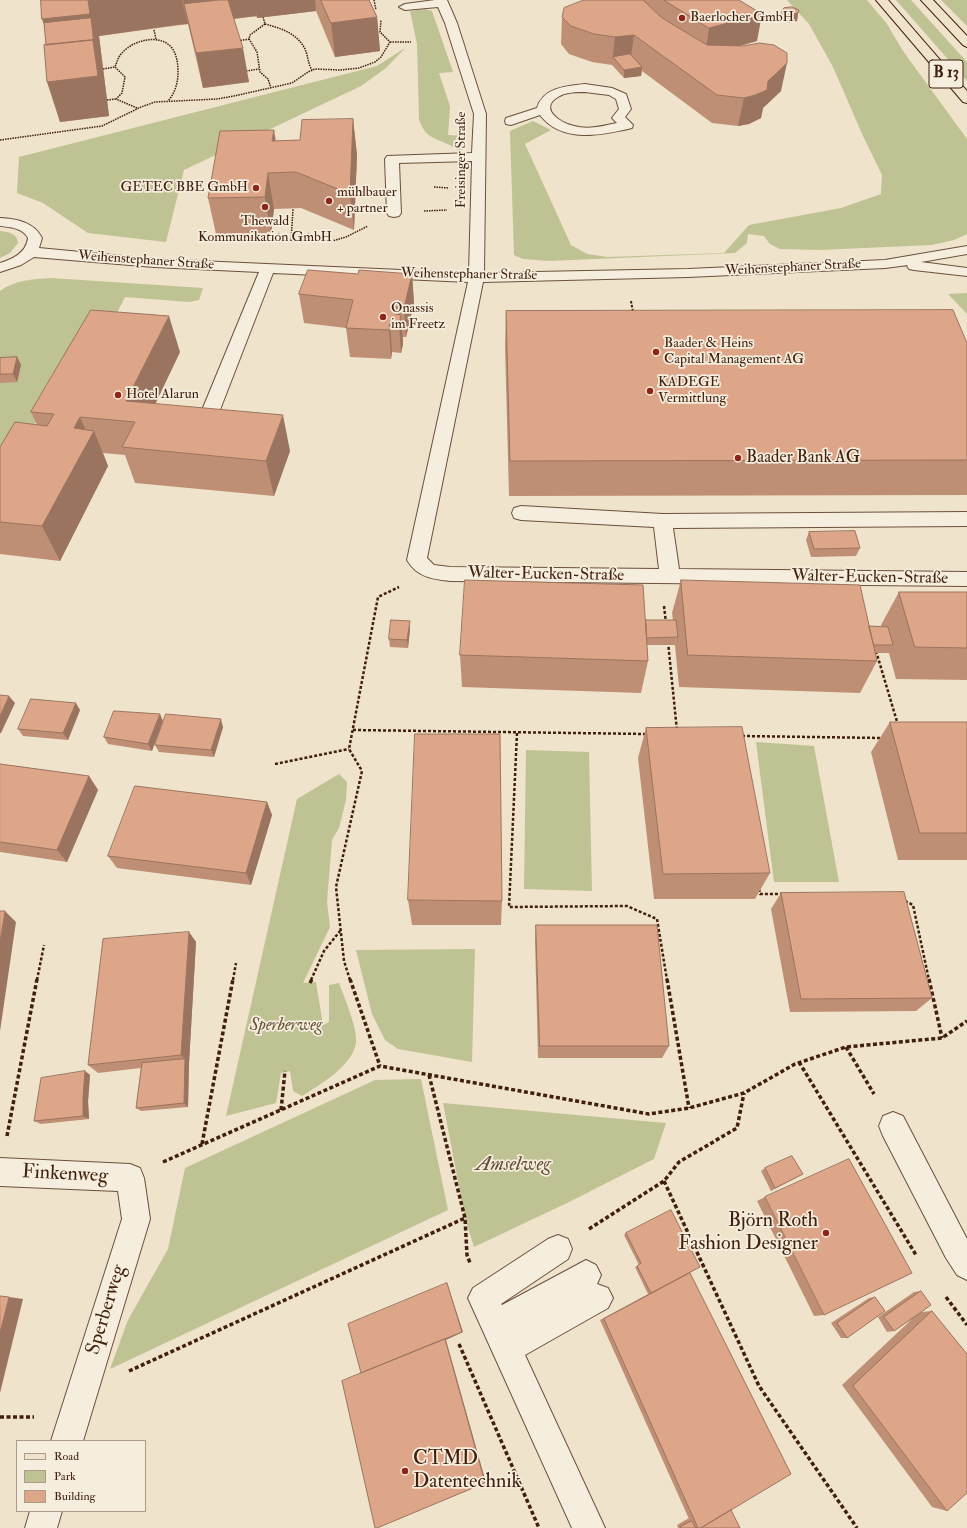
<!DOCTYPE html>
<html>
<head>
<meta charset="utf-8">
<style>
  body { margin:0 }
  #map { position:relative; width:967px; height:1528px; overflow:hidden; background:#efe3cb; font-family:"IM FELL Double Pica",serif }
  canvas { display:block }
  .legend { position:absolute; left:16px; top:1440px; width:130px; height:72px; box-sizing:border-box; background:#f5eddd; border:1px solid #ad9b89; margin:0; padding:5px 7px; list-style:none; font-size:12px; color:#401f0c }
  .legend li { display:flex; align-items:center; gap:8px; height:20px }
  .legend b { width:20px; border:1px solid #ad9b89 }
</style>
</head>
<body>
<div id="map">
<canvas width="967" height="1528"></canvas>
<ul class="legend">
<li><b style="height:5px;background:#efe3cb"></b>Road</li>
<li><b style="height:11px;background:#bfc293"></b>Park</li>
<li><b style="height:11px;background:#dea688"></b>Building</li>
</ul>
</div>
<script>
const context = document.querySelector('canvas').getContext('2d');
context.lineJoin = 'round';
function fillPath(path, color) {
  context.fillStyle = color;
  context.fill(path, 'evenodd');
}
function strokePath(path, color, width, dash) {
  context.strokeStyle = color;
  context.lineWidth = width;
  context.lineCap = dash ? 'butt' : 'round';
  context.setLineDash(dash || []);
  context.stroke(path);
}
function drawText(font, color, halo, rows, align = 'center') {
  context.font = font + ' "IM FELL Double Pica",serif';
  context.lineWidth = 3.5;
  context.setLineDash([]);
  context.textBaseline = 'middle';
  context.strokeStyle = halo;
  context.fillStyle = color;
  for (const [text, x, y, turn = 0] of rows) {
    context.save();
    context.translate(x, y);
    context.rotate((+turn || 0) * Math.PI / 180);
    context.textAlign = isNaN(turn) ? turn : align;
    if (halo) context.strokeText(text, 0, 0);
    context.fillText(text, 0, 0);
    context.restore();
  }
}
fillPath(new Path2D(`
  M787,0H867L887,24L903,51L967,139V234L954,240L932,245L819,250L780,249L770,244L764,236L748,234L747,243L735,253L548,261L523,259L514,255L510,131L533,121L551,130L525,144L571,245L587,254L608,257L724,253L749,225L841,208L881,194L882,175L863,136L833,67L809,24Z
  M896,0H911L967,62V81Z
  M941,0H967V26Z
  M425,9L432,11L453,72L439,73L450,106L448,135L465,136L466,146L459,151C442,137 426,143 419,119L417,44L410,11Z
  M405,48L386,68L361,86L184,170L166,242L88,233L43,203L17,193L19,157L377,66Z
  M0,231C9,232 17,233 18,243L10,253L0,258Z
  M51,278L203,288L199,300L189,302L125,297L113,321L37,421L0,466V291C15,280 33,279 51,278Z
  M967,293V314L948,294Z
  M756,742L814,746L839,882H774Z
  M526,750L589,752L592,891L524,889Z
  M339,774L347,782L346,800L339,828L332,840L327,902L330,927L303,983L316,982L323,1025L329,1022V985L339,983C344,997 358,1029 356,1043C352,1066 321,1084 302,1096L293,1091L290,1071L281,1073L276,1103L226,1116L297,799Z
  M475,949L472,1062L398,1049L385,1040L372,1014L356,950Z
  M421,1079L448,1210L110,1369L128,1320L168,1249L185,1168L375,1080Z
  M443,1103L666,1123L654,1159L567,1203L474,1247L465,1218Z`), '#bfc293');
const minor = new Path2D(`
  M435,0H447L457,23L486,114L484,273L688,269L885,260L967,246V254L921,262L967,268V276L914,270L909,269L907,266L908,265L885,268L688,277L483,282L427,558L434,565L450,567L659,569L654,527L521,520L514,518L512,513L514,508L521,506L663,514L967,512V526L673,528L679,569L967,572V586L450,581C432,579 417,577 407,560L468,282L273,273L218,415L215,419L209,421L203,419L200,415L259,272L154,267L34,257L21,265L0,272V263C13,259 26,253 28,238C23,228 10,227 0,226V218C17,219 34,222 42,238L39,248L154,259L469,273L472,161L399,163L401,213L399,216L394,217L389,216L387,213L385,159L387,156L472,153L474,114L445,23L438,7L405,10L399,7L405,4Z
  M585,84L612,88L626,94L631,109L625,117L633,125L632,128C602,135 562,144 540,115L511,125L506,124L505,121L506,118L537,108C543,87 567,86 585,84ZM585,92L609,95L616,99L619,109L612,118L617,123C603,126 588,130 574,126C561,123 538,109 558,97C566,92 576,92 585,92Z
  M893,1112L903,1116L967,1239V1280L957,1275L946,1258L883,1136L879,1126L883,1116Z
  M0,1158L130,1164L140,1168L144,1178L150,1219L83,1441H51L122,1219L118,1191L0,1186Z
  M558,1235L568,1239L572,1249L568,1259L501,1304L502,1305L586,1260L596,1265L601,1275L597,1284L608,1288L613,1298L608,1308L525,1355L605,1528H572L468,1298L473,1288L548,1239Z
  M30,1511H62L57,1528H25Z`);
const major = new Path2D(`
  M876,0H888L967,91V103L963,102Z
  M921,0H933L967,36V47L963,45Z`);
strokePath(minor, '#6c503c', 2);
strokePath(major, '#401f0c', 2);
strokePath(new Path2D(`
  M374,0L376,10
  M263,17L265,24
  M265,24L250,35L249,39L257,52L260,72L268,79L271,88
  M265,24C280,28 297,33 305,49C308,56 308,64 312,70
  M154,30L156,39
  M238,41L249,39
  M390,42H411
  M103,69L115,67
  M246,71L259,69
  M107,100L116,99
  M137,108L116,99L122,93L125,77L115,67C117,62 118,57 122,53C133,40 160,33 172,48C177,55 178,64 178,72C178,83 175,93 168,101
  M0,140L102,126L141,107L155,102L217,99L234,96L292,83L308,72L315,69L340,70L359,68L375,62L381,57L390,42L380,32L381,20
  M434,187L449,188
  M424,211L447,210
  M308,233L309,238L332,241L346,237L368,226
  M291,241L293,209
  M277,242L279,232`), '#401f0c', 1.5, [1.5, 1]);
strokePath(new Path2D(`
  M631,301L633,312`), '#401f0c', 2, [2.5, 1.5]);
strokePath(new Path2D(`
  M664,606L666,623
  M668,642L677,731
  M876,651L898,725
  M353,730L647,734
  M517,733L509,907L627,906L657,919L667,980
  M742,736L883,738
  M275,764L349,749
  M759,889L760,894H782
  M905,901L913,905L929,980
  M37,980L44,945
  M233,980L236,963
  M311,980L324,951L340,931
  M350,980L344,961L336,887L362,771L349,749L378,597L399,587`), '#401f0c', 2.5, [3, 2]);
strokePath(new Path2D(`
  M350,979L380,1066
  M667,979L689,1108
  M929,979L942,1038
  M310,983L312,979
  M846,1047L874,1094
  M799,1062L916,1255
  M429,1075L465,1218L467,1255L470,1263
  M281,1110L285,1071
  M7,1136L37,979
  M202,1144L233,979
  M163,1162L380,1066L649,1114L689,1108L744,1093L795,1064L846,1047L942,1038L967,1021
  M664,1181L759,1386L857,1528
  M589,1229L664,1181L679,1162L737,1128L744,1093
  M946,1297L967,1325
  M459,1344L539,1528
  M129,1371L465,1218
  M0,1417H34`), '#401f0c', 3.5, [4, 2.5]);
fillPath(minor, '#f5eddd');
fillPath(major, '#efe3cb');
fillPath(new Path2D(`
  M41,0H369L377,17L380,51L335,57L316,11L257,18V16L234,19L249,82L203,88L188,24L99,36L109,116L60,122L46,45L44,23L42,19Z
  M584,0H739L757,41L739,46L781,91L763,108L761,118L749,124L738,126L712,123L642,71L641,76L624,78L612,65L592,62L569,54L561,44L562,17Z
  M781,12L798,13L797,21L788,23L779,20Z
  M353,119L357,155L354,230L301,208L274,209L271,233L216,234L208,198L276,141L300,140Z
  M358,274H412L414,303L406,337H403V344L401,353L392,352L391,359L350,357L346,328L304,323L299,294Z
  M506,311L967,343V495L509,496L505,347Z
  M180,352L155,404L290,451L274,496L135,483L125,455L103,453L108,466L60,561L0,554V447L37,425L31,412Z
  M17,357L21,365L17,382L0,383V358Z
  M809,532L860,548L856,556L811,557L806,540Z
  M681,580L869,626H881V625L899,592H967V680L896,679L889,653H876L877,661L860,693L679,687L675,645H647L648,661L641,693L462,687L460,655L646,620H673L672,613Z
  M410,629L408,648L390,647L389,639Z
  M80,710L68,740L23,736L18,729Z
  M160,714L152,751L108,744L104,737Z
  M890,722H967V860H898L871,752Z
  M223,727L214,757L159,752L155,745Z
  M646,728L770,873L755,899H654L638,758Z
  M0,764L89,776L98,790L67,862L0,852Z
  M267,802L272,815L251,885L117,868L108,856Z
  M781,893L932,998L916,1011L790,1012L771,909Z
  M408,900L502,901L501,925H412Z
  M536,925L669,1046L662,1058H538L535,940Z
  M189,932L196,942L189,1063L188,1107L141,1111L136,1108L141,1068L98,1073L88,1065Z
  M85,1071L90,1075L88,1101L89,1119L41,1124L34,1121Z
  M765,1168L803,1174L771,1191L761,1171Z
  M765,1197L824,1315L814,1316L757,1201Z
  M626,1233L686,1274L731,1510L740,1528H678L677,1525L689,1518V1519L600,1320L650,1293L648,1294L635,1267L639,1265L624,1235Z
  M921,1291V1312L932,1311L947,1511L932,1507L842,1385L912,1319L894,1331L887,1332L878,1317L914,1292Z
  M875,1297L847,1338H841L831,1323L869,1298Z`), '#bf8f75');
fillPath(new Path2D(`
  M88,0H182L188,24L175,25L99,36L109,116L60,122L47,82L52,49L42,19Z
  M183,0H254L257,16L231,19L192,38Z
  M254,0H315L316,11L257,18Z
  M798,13L797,21L788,23L789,15Z
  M762,14L757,41L705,56L709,28Z
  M377,17L380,51L335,57L331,23Z
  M634,35L630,63L613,57L612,65L615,37Z
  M243,48L249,82L203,88L196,53Z
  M787,63L781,91L763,108L761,118L749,124L738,126L744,98L768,81Z
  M642,67L641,76L624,78V70Z
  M353,119L357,155L354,230L350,194Z
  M274,130L280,166L272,141Z
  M268,173L274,209L271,233L265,197Z
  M412,274L414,303L406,337L404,308Z
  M401,315L403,344L401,353L399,324Z
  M169,316L180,352L140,436L126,401Z
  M390,323L392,352L391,359L389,330Z
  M17,357L21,365L17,382L13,374Z
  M283,415L290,451L274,496L266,461Z
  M80,417L89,438L94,431L108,466L60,561L42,526L74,428Z
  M410,621V629L408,648L407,640Z
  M9,696L15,703L1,733H0V716Z
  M76,703L80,710L68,740L63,733Z
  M160,714L163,721L152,751L148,744Z
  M221,719L223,727L214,757L211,750Z
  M89,776L98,790L67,862L57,850Z
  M267,802L272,815L251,885L246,873Z
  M5,911L16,922L0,1031V942Z
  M189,932L196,942L189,1063L188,1107L184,1103L185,1059L181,1055Z
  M85,1071L90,1075L88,1101L89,1119L83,1116V1097Z
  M447,1283L463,1332L446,1340L485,1479V1483L445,1340Z
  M9,1297L23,1299L0,1393V1333Z`), '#9b745f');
const building = new Path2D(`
  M41,0H88L90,14L42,19Z
  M219,0H228L243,48L196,53L184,4Z
  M321,0H369L377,17L331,23Z
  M584,0H643L662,18L707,45L743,46L759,43L774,45L787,53V63L768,81L767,90L755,95L744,98L717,95L634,35L615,37L594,34L571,26L562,17L564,8Z
  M664,0H739L762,14L709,28Z
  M792,7L799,10L798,13L789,15L781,12L784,8Z
  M91,18L94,44L93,40L46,45L44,23Z
  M93,40L98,76L47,82L44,45Z
  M630,54L642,67L624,70L613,57Z
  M353,119L350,194L296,172L268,173L265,197L208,198L220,131L274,130L272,141L300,140L302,120Z
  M308,270L358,274L359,270L412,274L404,308L396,307L395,314L401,315L399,324L390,323L389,330L346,328L353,300L299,294Z
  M91,310L169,316L126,401L283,415L266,461L122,447L135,422L80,417L74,428L94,431L42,526L0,522V447L15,422L47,426L54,414L31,412Z
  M953,310L967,343V460L510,461L506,311Z
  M17,357L13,374H0V358Z
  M855,531L860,548L814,549L809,532Z
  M465,580L643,585L648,661L460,655Z
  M681,580L860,585L877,661L688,655Z
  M899,592H967V648L915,647Z
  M391,620L410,621L407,640L389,639Z
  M646,620H676L678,637L647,638Z
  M869,626L888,627L893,645H874Z
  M0,695L9,696L0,716Z
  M31,699L76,703L63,733L18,729Z
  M114,711L160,714L148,744L104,737Z
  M166,714L221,719L211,750L155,745Z
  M890,722H967V833H920Z
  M742,727L770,873L663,874L646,728Z
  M415,734H500L502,901L408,900Z
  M0,764L89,776L57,850L0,842Z
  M135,786L267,802L246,873L108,856Z
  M904,892L932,998L801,999L781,893Z
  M0,911H5L0,942Z
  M536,925H657L669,1046H540Z
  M189,932L181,1055L88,1065L103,939Z
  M185,1059L184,1103L136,1108L142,1063Z
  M85,1071L83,1097V1116L34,1121L41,1078Z
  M792,1156L803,1174L775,1188L765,1168Z
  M849,1159L912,1273L824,1315L765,1197Z
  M671,1210L700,1267L651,1293L637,1266L641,1263L626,1233Z
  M690,1273L791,1474L701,1528H698L604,1319Z
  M447,1283L462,1332L361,1373L348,1324Z
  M921,1291L931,1305L894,1331L884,1317Z
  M0,1296L9,1297L0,1333Z
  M875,1297L885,1311L847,1338L837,1323Z
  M932,1311L967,1354V1493L947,1511L853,1386Z
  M445,1339L485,1483L377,1528H375L342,1381Z
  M731,1510L740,1528H701Z
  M692,1521L695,1527L697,1528H681L680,1527Z`);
fillPath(building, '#dea688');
strokePath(building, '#9b745f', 1);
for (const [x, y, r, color] of [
  [682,18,4,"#8f2418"],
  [256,188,4,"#8f2418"],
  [329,201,4,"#8f2418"],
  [265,207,4,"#8f2418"],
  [383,317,4,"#8f2418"],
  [656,352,4,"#8f2418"],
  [650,391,4,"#8f2418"],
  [118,395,4,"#8f2418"],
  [738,458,4,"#8f2418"],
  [826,1233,4,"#8f2418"],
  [405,1471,4,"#8f2418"]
]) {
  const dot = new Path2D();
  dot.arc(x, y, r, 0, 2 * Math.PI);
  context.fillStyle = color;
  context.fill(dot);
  strokePath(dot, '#f5eddd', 1.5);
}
drawText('14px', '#401f0c', '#f5eddd', [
  ["Baerlocher GmbH",690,18],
  ["GETEC BBE GmbH",248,188,"right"],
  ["mühlbauer",337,193],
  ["+ partner",337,209],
  ["Thewald",265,222,"center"],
  ["Kommunikation GmbH",265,238,"center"],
  ["Onassis",391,309],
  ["im Freetz",391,325],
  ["Baader & Heins",664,344],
  ["Capital Management AG",664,360],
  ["KADEGE",658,383],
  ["Vermittlung",658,399],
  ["Hotel Alarun",126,395]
], 'left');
drawText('14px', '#401f0c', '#f5eddd', [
  ["Freisinger Straße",462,160,-90],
  ["Weihenstephaner Straße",146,261,4],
  ["Weihenstephaner Straße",793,268,-3],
  ["Weihenstephaner Straße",469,275,1]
]);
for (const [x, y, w] of [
  [946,74,34]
]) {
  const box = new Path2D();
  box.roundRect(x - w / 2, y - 14, w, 28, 3);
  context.fillStyle = '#f5eddd';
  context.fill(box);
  strokePath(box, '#401f0c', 1);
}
drawText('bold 16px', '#401f0c', null, [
  ["B 13",946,74]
]);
drawText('17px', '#401f0c', '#f5eddd', [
  ["Baader Bank AG",746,458]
], 'left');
drawText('17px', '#401f0c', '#f5eddd', [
  ["Walter-Eucken-Straße",546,575,1],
  ["Walter-Eucken-Straße",870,578,1]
]);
drawText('italic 17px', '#665034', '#f5eddd', [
  ["Sperberweg",286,1026]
]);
drawText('italic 20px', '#665034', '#f5eddd', [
  ["Amselweg",513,1166]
]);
drawText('20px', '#401f0c', '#f5eddd', [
  ["Finkenweg",65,1175,3],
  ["Sperberweg",107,1310,-73]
]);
drawText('20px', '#401f0c', '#f5eddd', [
  ["Björn Roth",818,1222],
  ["Fashion Designer",818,1245],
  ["CTMD",413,1460,"left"],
  ["Datentechnik",413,1483,"left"]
], 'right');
</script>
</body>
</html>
